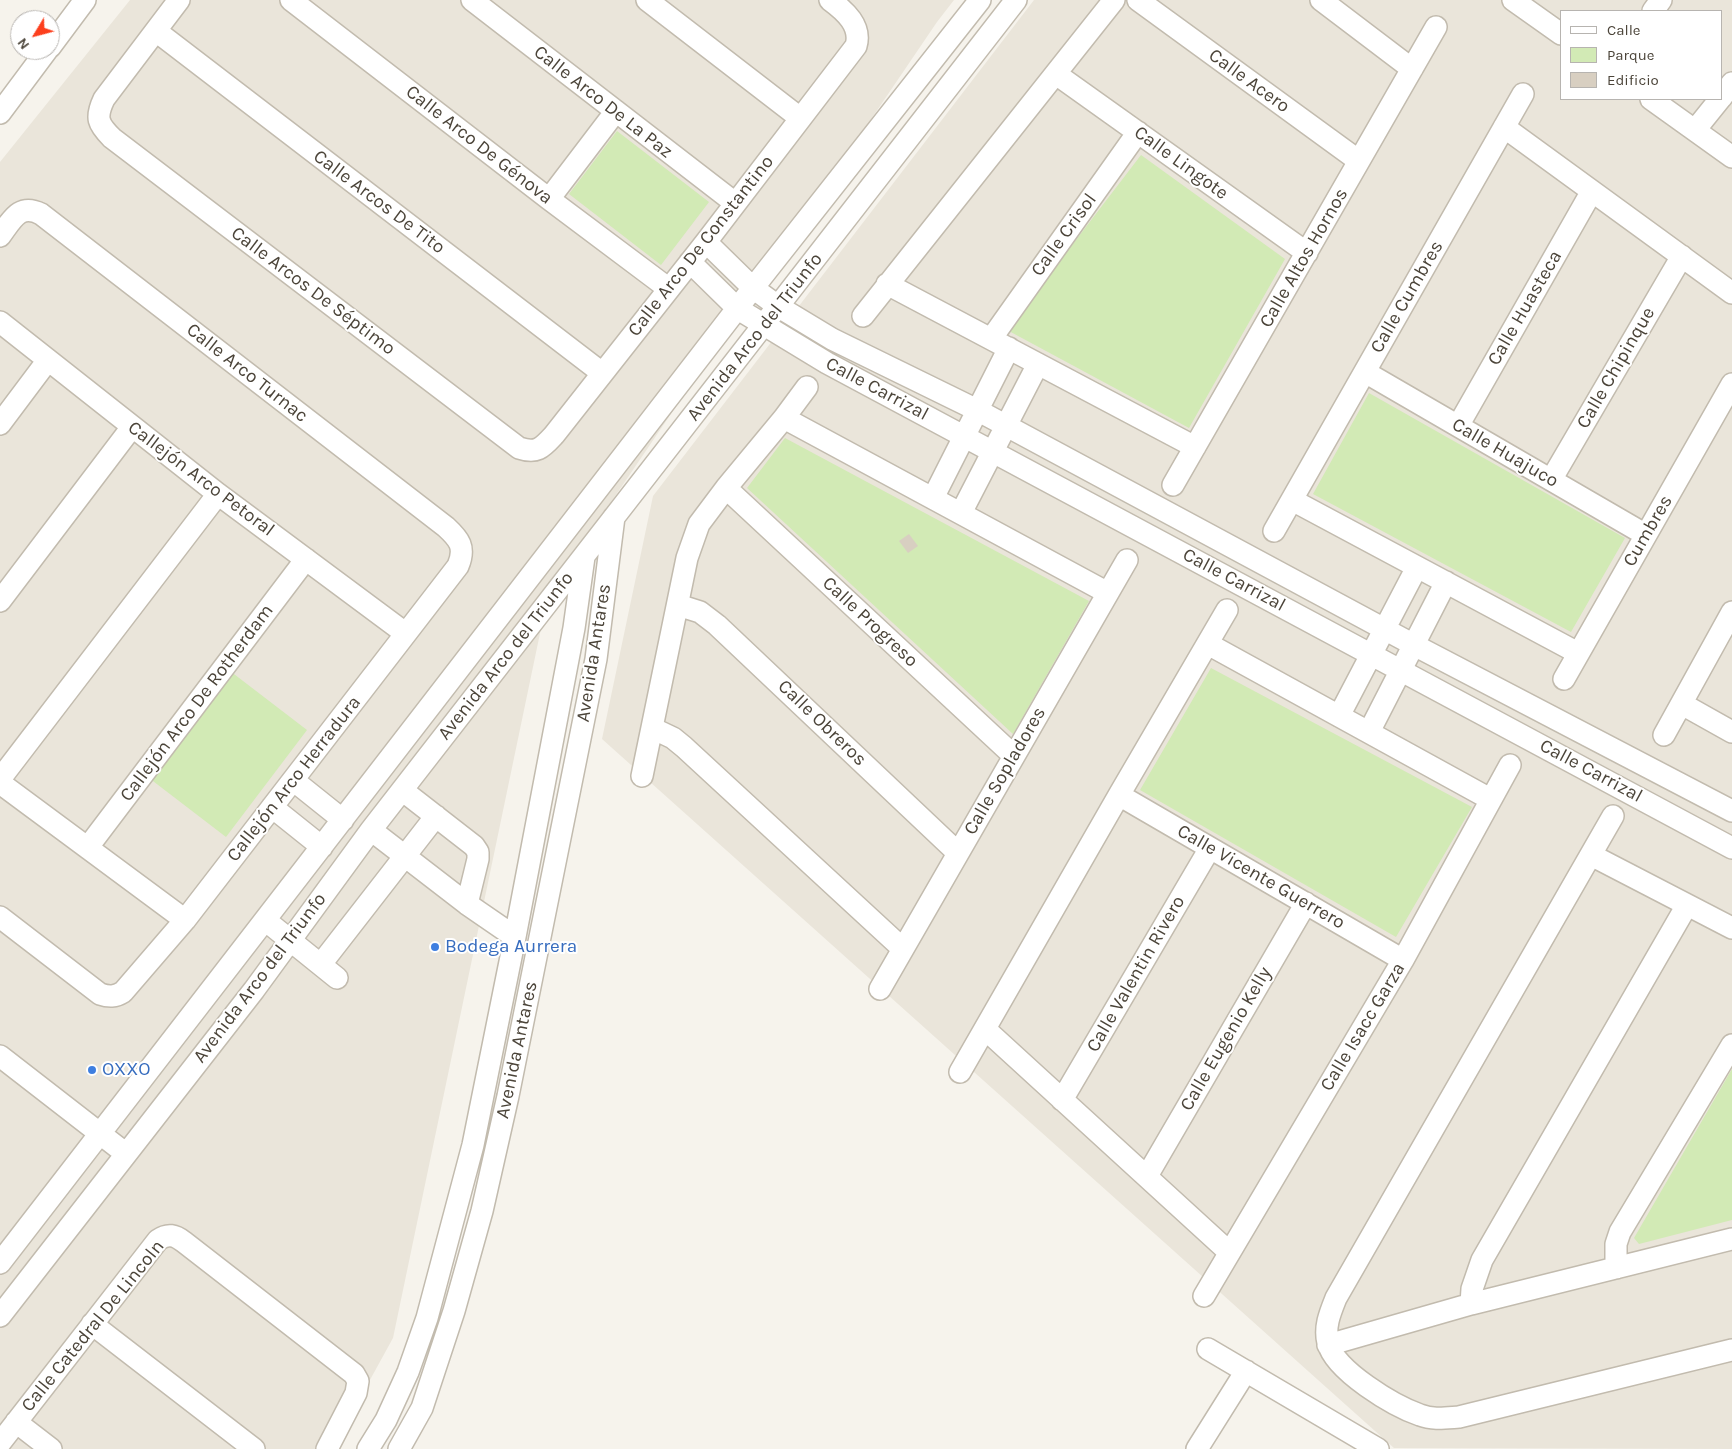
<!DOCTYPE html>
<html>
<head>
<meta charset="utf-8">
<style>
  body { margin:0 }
  #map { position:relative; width:1732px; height:1449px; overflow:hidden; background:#f6f3ec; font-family:Karla,sans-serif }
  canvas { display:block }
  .legend { position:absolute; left:1560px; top:10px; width:162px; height:90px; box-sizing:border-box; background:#fff; border:1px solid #b7b4b0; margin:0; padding:6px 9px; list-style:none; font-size:15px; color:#4b4439 }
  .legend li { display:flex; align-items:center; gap:10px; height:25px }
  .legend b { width:25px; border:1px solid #b7b4b0 }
  .north { position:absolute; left:10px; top:10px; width:50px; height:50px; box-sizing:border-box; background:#fff; border:1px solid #b7b4b0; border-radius:50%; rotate:233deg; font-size:14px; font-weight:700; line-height:20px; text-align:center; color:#4b4439 }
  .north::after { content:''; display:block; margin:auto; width:18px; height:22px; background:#fc3f1d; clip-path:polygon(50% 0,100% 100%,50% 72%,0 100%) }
</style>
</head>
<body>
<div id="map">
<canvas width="1732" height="1449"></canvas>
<ul class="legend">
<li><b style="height:6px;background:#fff"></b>Calle</li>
<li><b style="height:14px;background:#d2eab5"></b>Parque</li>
<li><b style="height:14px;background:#d8cfc1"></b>Edificio</li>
</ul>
<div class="north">N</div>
</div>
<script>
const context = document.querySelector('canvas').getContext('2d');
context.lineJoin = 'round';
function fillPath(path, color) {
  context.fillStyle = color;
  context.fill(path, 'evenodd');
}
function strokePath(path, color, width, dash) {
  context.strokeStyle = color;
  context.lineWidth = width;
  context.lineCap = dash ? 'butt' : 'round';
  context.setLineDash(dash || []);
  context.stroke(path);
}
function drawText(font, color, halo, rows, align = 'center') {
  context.font = font + ' Karla,sans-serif';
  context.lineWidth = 4;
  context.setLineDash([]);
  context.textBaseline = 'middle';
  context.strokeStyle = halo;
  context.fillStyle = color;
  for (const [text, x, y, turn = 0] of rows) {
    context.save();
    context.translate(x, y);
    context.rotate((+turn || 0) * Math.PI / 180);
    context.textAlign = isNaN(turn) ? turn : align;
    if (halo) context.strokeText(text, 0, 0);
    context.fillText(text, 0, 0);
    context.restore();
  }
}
fillPath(new Path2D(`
  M130,0H954L937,22L548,595L393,1338L332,1449H0V162Z
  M1034,0H1732V1449L1394,1448L602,739L653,496ZM1561,11H1721V99H1561Z`), '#eae5da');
fillPath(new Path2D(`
  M617,131L709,202L661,265L569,194Z
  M1141,155L1285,259L1189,428L1007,330Z
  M1369,393L1625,538L1571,632L1313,494Z
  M785,438L1089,601L1013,734L747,488Z
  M1211,668L1472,807L1396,937L1140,790Z
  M230,671L307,730L226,837L149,778Z
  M1732,1069V1220L1639,1244L1634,1238Z`), '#d2eab5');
fillPath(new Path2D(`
  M909,534L918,546L908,553L899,541Z`), '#d8cfc1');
const minor = new Path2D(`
  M179,0L104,99C95,118 98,124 112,138L519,448C537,454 542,448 554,435L706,242L856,46C862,26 845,11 830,0
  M291,0L549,199L669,289
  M472,0L735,203
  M647,0L800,118
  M1138,0L1359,161
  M1321,0L1412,69
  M1513,0L1561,34
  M1653,11L1661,0
  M156,31L602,373
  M50,47L85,0
  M1056,74L1307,253
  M1721,98L1732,83
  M1651,99L1732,157
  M0,113L47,50
  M1504,127L1732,293
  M1695,130L1720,99
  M549,199L616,111
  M0,236C12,220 19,203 41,214L446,527C459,539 466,547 458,566L185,920L123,992C115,997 109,997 100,994L0,917
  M706,242L753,288L779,307L832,339L977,410L1414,645L1732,811
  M690,262L738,309L827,363L1732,848
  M887,284L1195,447
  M863,316L1114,0
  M0,322L218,494L405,633
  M991,339L1138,132
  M1365,372L1646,535
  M784,418L1108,593
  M0,424L48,360
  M1458,426L1592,191
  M1551,480L1682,256
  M1173,485L1436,27
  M726,488L1014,756
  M933,498L1009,348
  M1292,500L1578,653
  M961,513L1038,364
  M1274,531L1523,94
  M0,601L132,427
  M678,605L700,612L717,625L958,853
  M1208,644L1490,799
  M1564,679L1732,384
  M1682,704L1732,732
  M1339,716L1417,567
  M652,728L673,738L684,747L903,949
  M1369,732L1446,582
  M1664,735L1732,612
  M642,776L687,558L699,524L726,488L784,418L807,387
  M0,779L218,494
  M293,780L343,820
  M0,783L185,920
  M402,790L474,846L478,852V859L467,904
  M1119,795L1403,960
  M272,807L322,847
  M1613,816L1336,1298C1330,1313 1324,1327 1328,1343C1335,1371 1394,1406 1420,1415C1433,1420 1445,1418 1459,1417L1732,1350
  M371,830L467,904L515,937
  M88,847L306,559
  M1591,855L1732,928
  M265,920L337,978
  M321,964L436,816
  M880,989L1127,560
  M985,1029L1229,1252
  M0,1056L125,1153
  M960,1072L1119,795L1227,610
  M1062,1100L1210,848
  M1147,1176L1306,903
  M0,1263L753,288L980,0
  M1616,1268V1244L1620,1232L1732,1045
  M1204,1296L1403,960L1510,765
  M1471,1304L1472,1289L1482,1260L1687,905
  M0,1316L254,990L371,830L1016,0
  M92,1324L254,1449
  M1328,1345L1471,1304L1732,1239
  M1208,1349L1378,1449
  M16,1422L51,1449
  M0,1443L158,1240C168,1233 175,1235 184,1242L354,1374L358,1381L356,1393L327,1449
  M368,1449L386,1420L408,1372L427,1318L473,1145L515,937L574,628L584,557
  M399,1449L422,1408L454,1311L482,1211L508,1096L596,659L614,517
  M1197,1449L1246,1371`);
strokePath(minor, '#c2bbae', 24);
strokePath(minor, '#fff', 21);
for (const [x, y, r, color] of [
  [435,947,5,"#3f7fe0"],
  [92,1070,5,"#3f7fe0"]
]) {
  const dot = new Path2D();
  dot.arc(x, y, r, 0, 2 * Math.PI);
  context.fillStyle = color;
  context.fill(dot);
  strokePath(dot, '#fff', 2);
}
drawText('19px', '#4b4439', '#fff', [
  ["Calle Acero",1249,81,36],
  ["Calle Arco De La Paz",603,102,38],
  ["Calle Arco De Génova",479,145,38],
  ["Calle Lingote",1181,163,36],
  ["Calle Arcos De Tito",379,202,37],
  ["Calle Crisol",1064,235,-54],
  ["Calle Arco De Constantino",701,246,-52],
  ["Calle Altos Hornos",1304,258,-60],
  ["Calle Arcos De Séptimo",313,291,37],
  ["Calle Cumbres",1407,297,-60],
  ["Calle Huasteca",1525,308,-60],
  ["Avenida Arco del Triunfo",755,337,-52],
  ["Calle Chipinque",1616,368,-60],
  ["Calle Arco Turnac",247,373,38],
  ["Calle Carrizal",877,389,28],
  ["Calle Huajuco",1505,453,30],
  ["Callejón Arco Petoral",201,479,37],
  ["Cumbres",1648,531,-60],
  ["Calle Carrizal",1234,580,28],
  ["Calle Progreso",870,622,43],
  ["Avenida Antares",594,653,-81],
  ["Avenida Arco del Triunfo",506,656,-52],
  ["Callejón Arco De Rotherdam",197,703,-53],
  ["Calle Obreros",822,723,44],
  ["Calle Sopladores",1005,771,-60],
  ["Calle Carrizal",1591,771,28],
  ["Callejón Arco Herradura",294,779,-52],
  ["Calle Vicente Guerrero",1261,877,30],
  ["Calle Valentin Rivero",1136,974,-60],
  ["Avenida Arco del Triunfo",260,978,-53],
  ["Calle Isacc Garza",1363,1027,-59],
  ["Calle Eugenio Kelly",1226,1039,-60],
  ["Avenida Antares",517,1050,-78],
  ["Calle Catedral De Lincoln",93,1326,-51]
]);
drawText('19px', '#366cbe', '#fff', [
  ["Bodega Aurrera",445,947],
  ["OXXO",102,1070]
], 'left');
</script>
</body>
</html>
